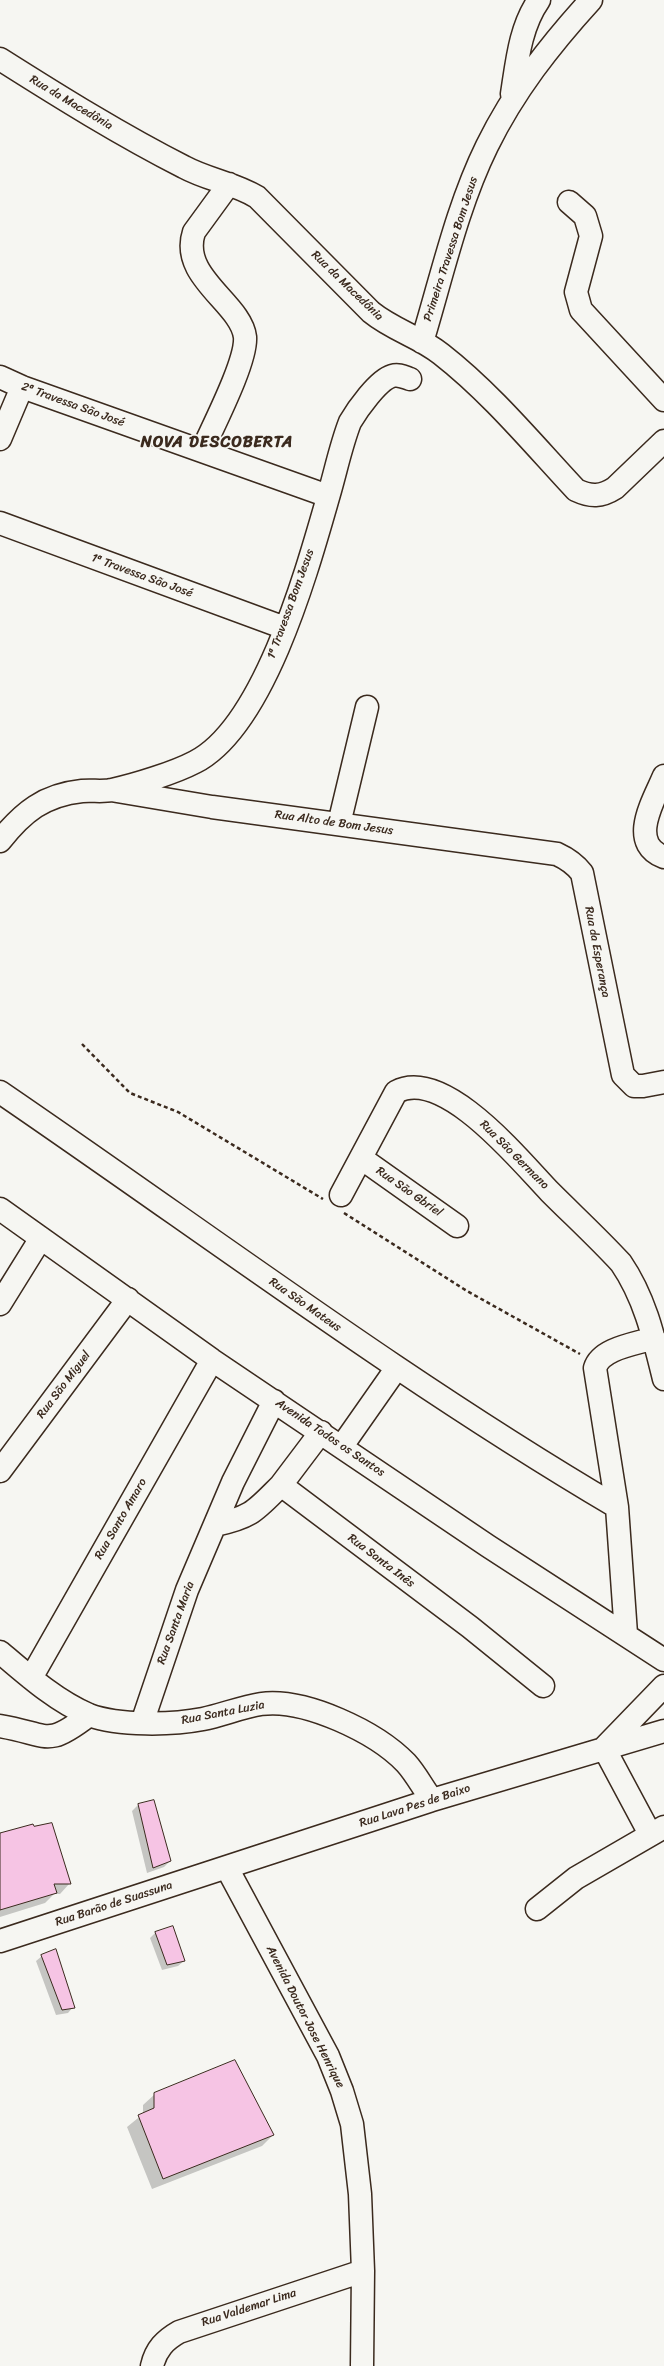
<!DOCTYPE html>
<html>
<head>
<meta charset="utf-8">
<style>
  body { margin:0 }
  canvas { display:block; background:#f6f6f2 }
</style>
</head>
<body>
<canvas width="664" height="2366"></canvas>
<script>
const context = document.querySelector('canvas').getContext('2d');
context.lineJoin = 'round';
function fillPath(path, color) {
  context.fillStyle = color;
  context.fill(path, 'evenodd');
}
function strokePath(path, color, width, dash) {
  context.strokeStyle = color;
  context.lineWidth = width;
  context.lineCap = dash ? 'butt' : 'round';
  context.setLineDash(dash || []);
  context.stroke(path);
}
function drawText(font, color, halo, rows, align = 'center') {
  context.font = font + ' Sriracha,sans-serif';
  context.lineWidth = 3.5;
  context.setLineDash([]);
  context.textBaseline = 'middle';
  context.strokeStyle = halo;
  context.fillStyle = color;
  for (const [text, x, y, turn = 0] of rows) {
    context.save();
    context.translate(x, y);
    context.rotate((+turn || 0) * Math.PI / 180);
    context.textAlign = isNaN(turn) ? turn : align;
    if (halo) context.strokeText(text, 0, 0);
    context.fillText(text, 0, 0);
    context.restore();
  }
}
fillPath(new Path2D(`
  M153,1802L170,1861L164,1867L147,1873L132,1811L138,1805Z
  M33,1827L70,1883L60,1894H54L45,1903L0,1917V1834Z
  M155,1933L184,1961L178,1966L162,1970L150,1938Z
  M42,1956L73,2007L68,2013L56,2015L36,1961Z
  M155,2094L273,2135L262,2146L152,2189L127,2127L143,2114V2105Z`), '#0003');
const building = new Path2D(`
  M154,1800L171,1861L153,1868L138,1804Z
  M52,1823L71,1884H54L57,1893L0,1910V1833L33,1824L34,1826Z
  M173,1926L185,1961L167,1965L155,1932Z
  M56,1949L75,2008L62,2010L41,1955Z
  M235,2060L274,2135L163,2179L138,2115L154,2108V2093Z`);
fillPath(building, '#f6c4e4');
strokePath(building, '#3b2a1e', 1);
const minor = new Path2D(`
  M0,59C60,97 121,135 184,167C208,180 234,183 257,197L371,312C393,330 420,337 441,354C491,393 533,444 576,490C591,497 601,497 615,488L664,441
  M512,94C517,62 520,27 539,0
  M569,202L585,216L591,236L576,292L581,310L664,400
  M422,342C442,276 457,207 487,146C514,91 550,45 591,0
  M0,377L22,387L328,496
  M0,439L22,387
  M202,451C213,426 247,361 245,337C241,303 179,277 194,232L229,184
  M0,523L285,628
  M664,776C654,800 627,843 664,857
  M111,790L212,807L557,854C568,859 575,864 582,873L623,1075L634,1086H643L664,1082
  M339,824L367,707
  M0,841C23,812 44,795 82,791C92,790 102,792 112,790C135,785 174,773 195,762C265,726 308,567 329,494C336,470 341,445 350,422C357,410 378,380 392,376C399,374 404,377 410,379
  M0,1092C205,1232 403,1381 617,1507
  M361,1158L457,1226
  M341,1195L396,1092C444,1066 521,1162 550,1192C574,1216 598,1238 621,1263C645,1298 654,1338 664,1379
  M0,1209L212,1360L488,1546L664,1660
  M0,1304L41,1238
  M342,1446L396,1369
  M0,1471L128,1299
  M281,1485L321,1432
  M215,1525C252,1517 255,1511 281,1485L470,1627L543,1686
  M626,1634L617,1507L595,1368C601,1348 636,1344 654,1338
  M0,1652C27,1675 56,1701 89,1715C119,1726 172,1725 203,1719C222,1715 242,1707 261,1704C305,1698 376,1732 406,1763C416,1774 423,1788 432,1800
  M31,1678L212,1360
  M142,1723L187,1590L233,1482L274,1401
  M0,1726C49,1734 45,1749 89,1715
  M605,1747L664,1686
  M604,1748L650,1834
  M227,1868L328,2056L342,2091L352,2124L360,2194L363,2271L362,2366
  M537,1909L576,1878L664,1827
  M0,1941L432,1800L664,1731
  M152,2366C156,2349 165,2340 179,2332L363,2271`);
strokePath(minor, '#3b2a1e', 25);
strokePath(new Path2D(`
  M82,1044L130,1093L178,1112L323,1199
  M344,1213L467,1291L580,1354`), '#3b2a1e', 2.5, [4, 3]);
strokePath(minor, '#f6f6f2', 22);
drawText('12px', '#3b2a1e', '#f6f6f2', [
  ["Rua da Macedônia",71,103,31],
  ["Primeira Travessa Bom Jesus",451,249,-72],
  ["Rua da Macedônia",347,286,44],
  ["2ª Travessa São José",73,405,20],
  ["1ª Travessa São José",142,576,20],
  ["1ª Travessa Bom Jesus",291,604,-70],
  ["Rua Alto de Bom Jesus",334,823,8],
  ["Rua da Esperança",597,952,79],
  ["Rua São Germano",514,1155,45],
  ["Rua São Gbriel",409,1192,35],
  ["Rua São Mateus",305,1305,35],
  ["Rua São Miguel",64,1385,-53],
  ["Avenida Todos os Santos",330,1438,34],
  ["Rua Santo Amaro",121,1519,-60],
  ["Rua Santa Inês",381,1561,37],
  ["Rua Santa Maria",176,1623,-70],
  ["Rua Santa Luzia",223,1713,-11],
  ["Rua Lava Pes de Baixo",415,1806,-18],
  ["Rua Barão de Suassuna",114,1904,-18],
  ["Avenida Doutor Jose Henrique",305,2017,63],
  ["Rua Valdemar Lima",249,2308,-18]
]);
context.letterSpacing = '1px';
drawText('bold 16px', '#3b2a1e', '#f6f6f2', [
  ["NOVA DESCOBERTA",217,443]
]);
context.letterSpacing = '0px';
</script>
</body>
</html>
